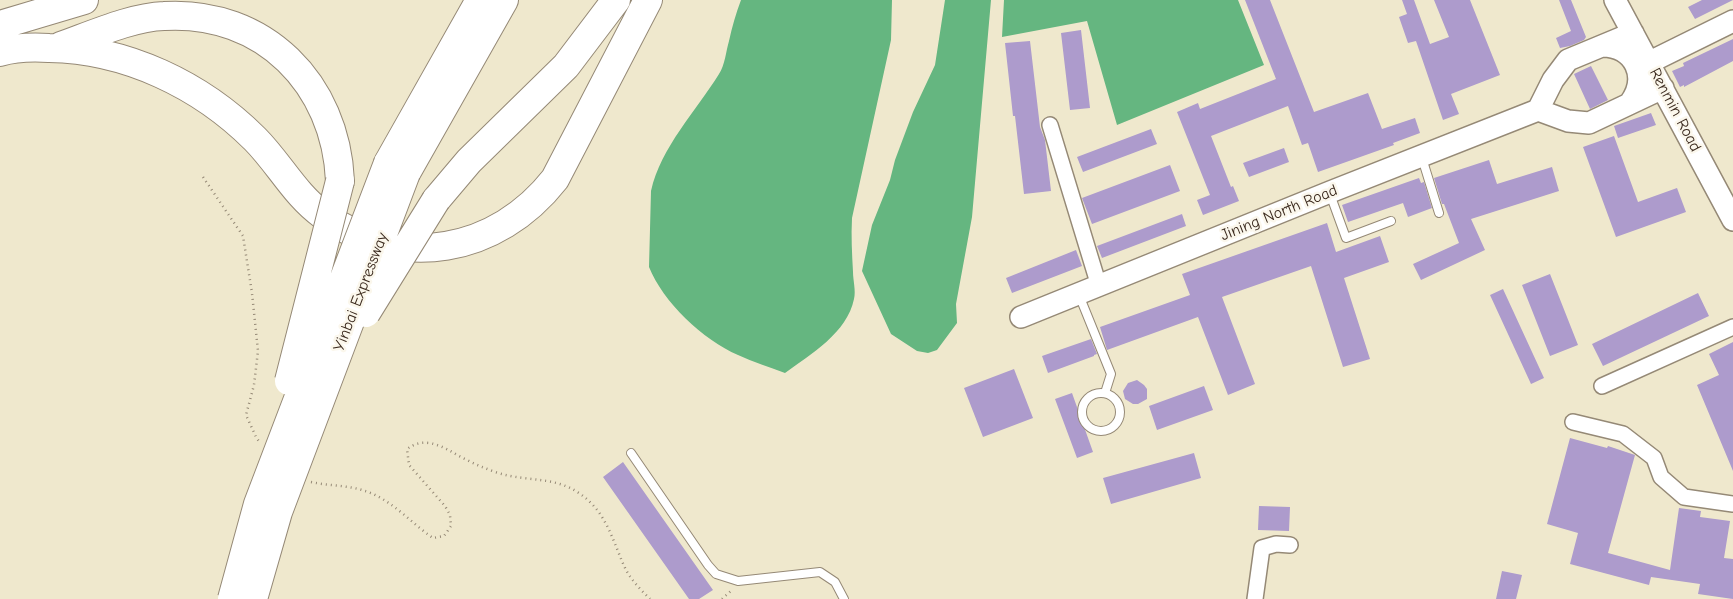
<!DOCTYPE html>
<html>
<head>
<meta charset="utf-8">
<style>
  body { margin:0 }
  canvas { display:block; background:#efe8cd }
</style>
</head>
<body>
<canvas width="1733" height="599"></canvas>
<script>
const context = document.querySelector('canvas').getContext('2d');
context.lineJoin = 'round';
function fillPath(path, color) {
  context.fillStyle = color;
  context.fill(path, 'evenodd');
}
function strokePath(path, color, width, dash) {
  context.strokeStyle = color;
  context.lineWidth = width;
  context.lineCap = dash ? 'butt' : 'round';
  context.setLineDash(dash || []);
  context.stroke(path);
}
function drawText(font, color, halo, rows, align = 'center') {
  context.font = font + ' "Comic Neue",sans-serif';
  context.lineWidth = 5;
  context.setLineDash([]);
  context.textBaseline = 'middle';
  context.strokeStyle = halo;
  context.fillStyle = color;
  for (const [text, x, y, turn = 0] of rows) {
    context.save();
    context.translate(x, y);
    context.rotate((+turn || 0) * Math.PI / 180);
    context.textAlign = isNaN(turn) ? turn : align;
    if (halo) context.strokeText(text, 0, 0);
    context.fillText(text, 0, 0);
    context.restore();
  }
}
fillPath(new Path2D(`
  M741,0H892L891,40L852,218C851,236 852,254 853,272C853,280 856,291 854,299C847,333 811,354 785,373C770,367 753,362 738,355C703,340 663,302 649,267L651,191C661,147 696,111 719,74C725,65 726,51 729,41C732,27 736,13 741,0Z
  M945,0H991L972,217L956,304L957,323L937,350L928,353L917,351L891,334L862,271L872,225L890,180L895,160L913,112L935,65Z
  M1004,0H1238L1264,65L1117,125L1087,21L1002,37Z`), '#65b680');
fillPath(new Path2D(`
  M1245,0H1270L1314,112L1368,93L1382,129L1415,118L1420,133L1393,143L1394,145L1318,172L1308,143L1302,145L1288,106L1211,136L1231,187L1233,186L1239,201L1203,215L1197,200L1210,195L1177,112L1198,103L1200,109L1276,79Z
  M1402,0H1414L1430,44L1449,37L1434,0H1470L1500,75L1451,94L1459,114L1443,120L1416,41L1408,43L1399,17L1407,14Z
  M1559,0H1571L1586,37L1584,40L1570,46L1560,48L1556,38L1571,31Z
  M1702,0H1733L1695,19L1688,7Z
  M1081,30L1090,108L1070,110L1061,33Z
  M1733,39V61L1684,87V85L1680,87L1672,71L1684,66L1683,63Z
  M1030,41L1040,127L1045,140L1051,191L1024,194L1015,116H1013L1005,43Z
  M1591,66L1608,100L1590,109L1574,74Z
  M1651,113L1656,125L1618,138L1614,126Z
  M1151,129L1157,144L1083,172L1077,157Z
  M1614,136L1638,202L1677,188L1686,212L1616,237L1583,147Z
  M1284,148L1289,162L1249,177L1243,163Z
  M1489,160L1497,184L1552,167L1559,191L1471,219L1485,250L1421,280L1413,264L1459,243L1444,204H1442L1434,178Z
  M1170,165L1180,191L1092,224L1082,198Z
  M1419,178L1421,183L1424,182L1432,208L1408,217L1403,203L1348,222L1342,205Z
  M1182,214L1186,226L1102,258L1097,246Z
  M1327,223L1336,252L1380,236L1389,262L1344,278L1370,359L1343,367L1311,266L1222,297L1255,384L1228,395L1198,317L1107,350L1100,327L1190,295L1182,274Z
  M1076,250L1082,266L1012,293L1006,278Z
  M1550,274L1578,345L1550,356L1522,285Z
  M1503,289L1544,378L1531,384L1490,295Z
  M1698,293L1709,316L1603,366L1592,344Z
  M1091,339L1097,354L1094,355V356L1048,373L1042,356Z
  M1733,342V471L1697,385L1719,375L1709,354Z
  M1014,369L1033,418L983,437L964,388Z
  M1137,380L1144,385L1147,389V399L1138,404H1133L1125,399L1123,391L1128,383Z
  M1204,386L1213,410L1157,430L1149,406Z
  M1072,393L1093,452L1077,458L1055,399Z
  M1570,438L1607,448L1608,446L1635,455L1608,553L1670,570L1679,508L1701,511L1700,517L1730,521L1724,558L1733,559V599L1698,594L1700,584L1651,577L1649,585L1570,564L1578,533L1547,524Z
  M1194,453L1201,478L1111,504L1103,478Z
  M623,462L713,590L699,599H689L603,477Z
  M1259,506L1290,507L1289,531L1258,530Z
  M1502,571L1522,575L1516,599H1496Z`), '#ad9bcc');
const lane = new Path2D(`
  M1422,158L1439,213
  M1330,194L1346,238L1391,221
  M1079,295L1111,374L1105,393
  M1082 412a19 19 0 1 1 38 0a19 19 0 1 1-38 0Z
  M631,453L708,565L716,574L738,581L820,572L835,582L844,599`);
const street = new Path2D(`
  M1050,125L1099,286
  M1602,386L1733,327
  M1573,422L1623,434L1654,458L1661,477L1684,497L1733,504
  M1255,599L1262,548L1276,544L1290,545`);
const secondary = new Path2D(`
  M1615,0L1733,220
  M1633,33L1568,60L1553,80L1538,110L1568,121L1589,123L1663,88
  M1603,46C1635,47 1649,77 1630,103
  M1650,62L1733,21
  M1021,317L1330,192L1538,110`);
const highway = new Path2D(`
  M0,25L84,0
  M61,46C92,35 132,17 164,16C264,10 336,84 340,181
  M0,52C16,47 32,47 49,48C126,49 201,85 255,139C279,163 295,195 323,215C401,271 497,253 555,179L648,0
  M388,163L480,0
  M406,173L504,0
  M436,200L469,161L566,66L616,0`);
strokePath(lane, '#958976', 10);
strokePath(street, '#958976', 18);
strokePath(secondary, '#958976', 24);
strokePath(highway, '#958976', 30);
strokePath(new Path2D(`
  M203,177L243,236L252,293L258,351L254,385L246,415L256,437L260,443
  M311,482C329,486 348,485 365,491C391,499 411,523 433,538L444,536L451,526L450,515L445,506L409,465L407,449C414,444 420,442 429,443C443,445 454,454 467,460C476,465 485,468 495,472C531,484 561,473 591,503C609,521 615,547 626,570C632,581 641,590 650,599
  M722,599L733,589`), '#958976', 2.5, [1, 4]);
strokePath(lane, '#fff', 8);
strokePath(street, '#fff', 15);
strokePath(secondary, '#fff', 21);
strokePath(highway, '#fff', 28);
const highwayBridge = new Path2D(`
  M366,313L436,200
  M289,381L340,181
  M232,599L258,504L388,163
  M253,599L278,512L406,173`);
strokePath(highwayBridge, '#958976', 30, []);
strokePath(highwayBridge, '#fff', 28);
drawText('16px', '#3b2a1e', '#fbf7ec', [
  ["Renmin Road",1675,110,62],
  ["Jining North Road",1279,213,-22],
  ["Yinbai Expressway",361,292,-69]
]);
</script>
</body>
</html>
